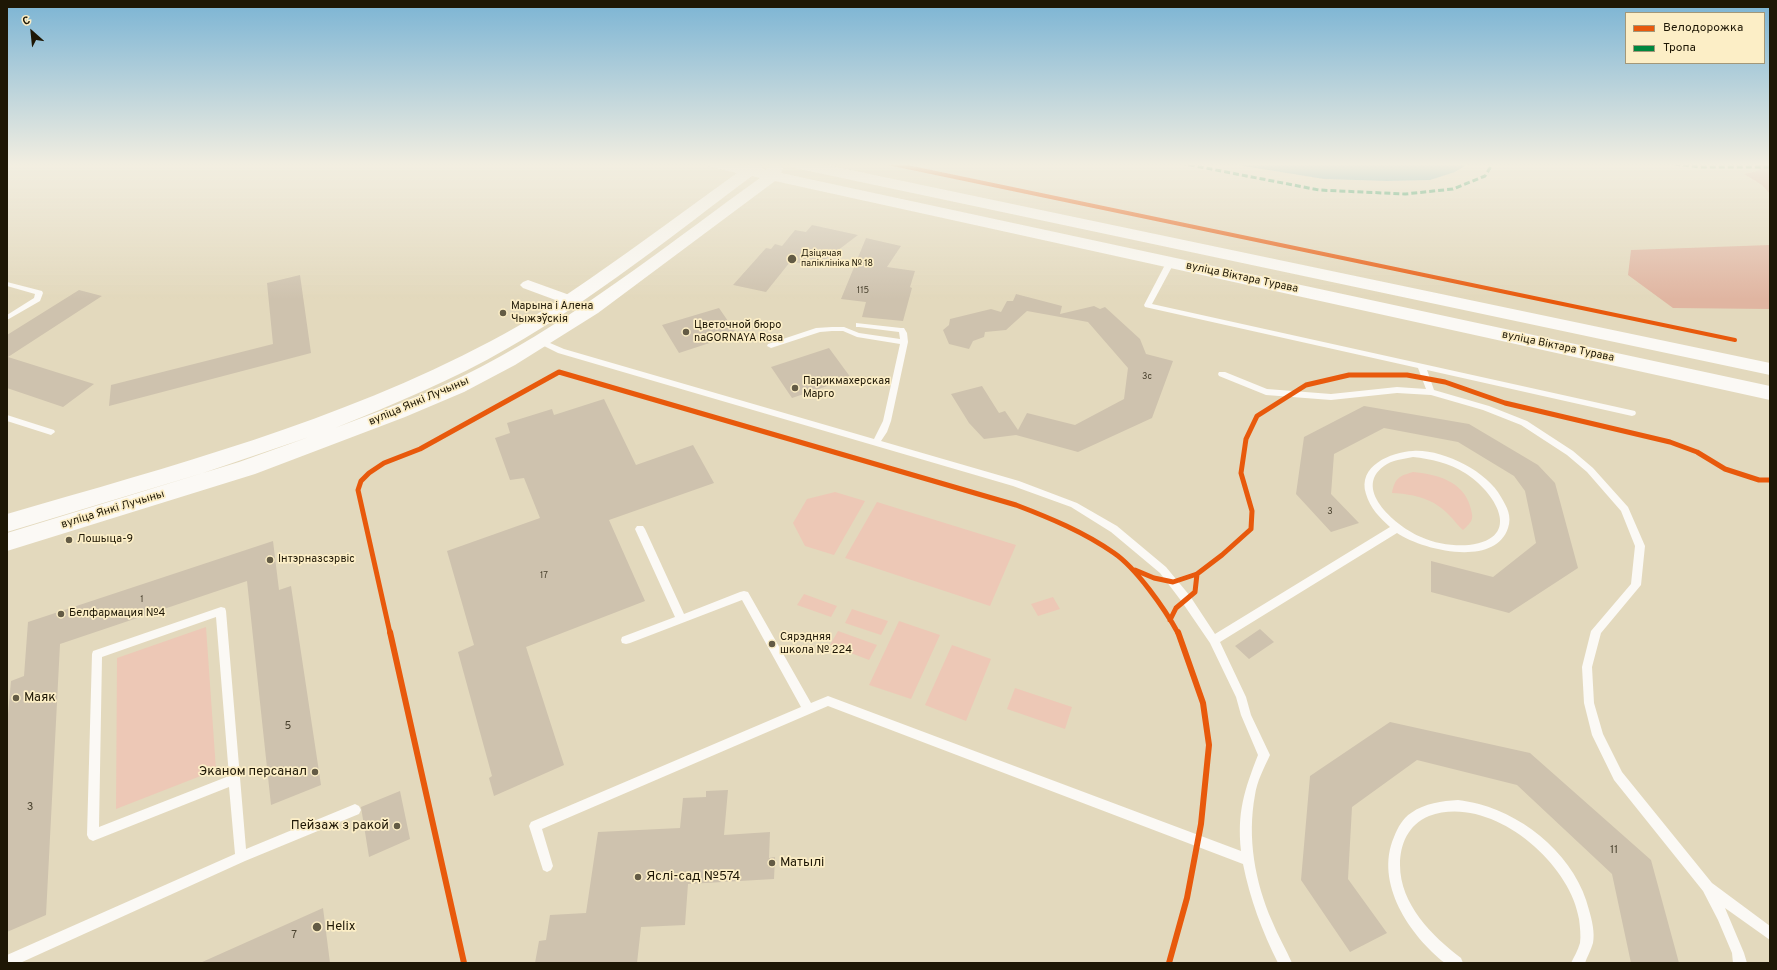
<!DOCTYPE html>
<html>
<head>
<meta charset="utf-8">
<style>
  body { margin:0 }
  #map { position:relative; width:1777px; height:970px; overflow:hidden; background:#e3d9bd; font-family:Overpass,sans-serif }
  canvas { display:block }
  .frame { position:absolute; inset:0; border:8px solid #1e1705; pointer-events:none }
  .legend { position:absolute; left:1625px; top:12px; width:140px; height:52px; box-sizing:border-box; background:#fceec6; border:1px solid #a39879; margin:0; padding:5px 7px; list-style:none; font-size:12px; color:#1e1705 }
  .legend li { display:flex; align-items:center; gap:8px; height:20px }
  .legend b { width:20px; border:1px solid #a39879 }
  .north { position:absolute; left:12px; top:12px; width:40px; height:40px; -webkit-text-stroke:3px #fceec6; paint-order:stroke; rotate:333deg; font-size:11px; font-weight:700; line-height:16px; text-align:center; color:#1e1705 }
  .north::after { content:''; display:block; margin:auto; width:14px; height:18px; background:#1e1705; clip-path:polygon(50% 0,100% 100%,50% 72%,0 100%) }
</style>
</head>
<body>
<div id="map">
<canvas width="1777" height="970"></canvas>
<div class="frame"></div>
<ul class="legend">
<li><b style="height:5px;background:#e8590c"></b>Велодорожка</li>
<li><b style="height:5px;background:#00873e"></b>Тропа</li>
</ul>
<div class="north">С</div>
</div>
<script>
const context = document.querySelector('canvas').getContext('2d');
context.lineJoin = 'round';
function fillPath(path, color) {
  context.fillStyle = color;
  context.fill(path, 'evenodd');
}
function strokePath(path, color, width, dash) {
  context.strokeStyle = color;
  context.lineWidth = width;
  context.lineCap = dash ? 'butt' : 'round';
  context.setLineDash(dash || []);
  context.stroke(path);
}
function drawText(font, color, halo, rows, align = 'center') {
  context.font = font + ' Overpass,sans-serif';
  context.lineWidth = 3.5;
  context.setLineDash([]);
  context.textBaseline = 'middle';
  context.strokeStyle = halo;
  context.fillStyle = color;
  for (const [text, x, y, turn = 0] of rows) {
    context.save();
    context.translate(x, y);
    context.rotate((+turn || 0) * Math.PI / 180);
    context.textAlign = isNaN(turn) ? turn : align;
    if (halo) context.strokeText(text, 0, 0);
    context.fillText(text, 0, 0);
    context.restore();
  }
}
fillPath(new Path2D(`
  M1413,472C1436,474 1463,481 1470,506C1474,519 1473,521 1463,530C1458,526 1454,520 1450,516C1435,499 1414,494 1392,493C1395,478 1399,476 1413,472Z
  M835,492L865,501L834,555L805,546L793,523L807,499Z
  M877,502L1016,545L990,606L845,558Z
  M804,594L837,606L831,617L797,605Z
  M1053,597L1060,609L1038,616L1031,604Z
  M852,609L888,621L881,635L845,623Z
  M899,621L940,635L911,699L869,685Z
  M206,627L216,770L116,809L117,658Z
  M838,631L877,645L869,660L830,645Z
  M952,645L991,659L966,721L925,705Z
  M1015,688L1072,707L1065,729L1007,709Z`), '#edc8b6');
fillPath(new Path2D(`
  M1754,163H1770V194L1762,185L1744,174L1760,170Z
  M1770,245V309L1673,308L1628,275L1631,250Z`), '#e0b5a1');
fillPath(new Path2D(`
  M1225,163H1470L1455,172L1430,180L1387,181L1324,179Z`), '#77b3b6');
fillPath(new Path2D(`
  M812,225L858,235L825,260L808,264L790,262L766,292L733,285L766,248L771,249L775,244L782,246L795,230L806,232Z
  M866,238L901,246L887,267L915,271L910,287L912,288L903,321L862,317L866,302L841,299Z
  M300,275L311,353L109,406L111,385L273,344L267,283Z
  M79,290L102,296L8,357L94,384L63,407L7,388V335Z
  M1016,294L1062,306L1060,314L1094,306L1100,309L1105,307L1140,339L1146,354L1173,361L1152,418L1078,452L1016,435L984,439L969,423L951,394L982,386L999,413L1005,411L1018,430L1027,413L1075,425L1124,399L1128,368L1088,322L1027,311L1006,330L985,332L984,337L973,341L969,349L949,344L943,330L949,325L950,319L991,309L1001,312L1007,301H1013Z
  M719,308L737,334L679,353L662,325Z
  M829,348L851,378L792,398L771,367Z
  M604,399L636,465L693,445L714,483L609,520L645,601L526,647L564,765L494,796L489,778L492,776L458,652L474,645L447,551L540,518L524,478L510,480L495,438L510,433L507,423L552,409L554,415Z
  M1364,406L1469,424L1538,465L1555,483L1578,568L1509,613L1431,592V561L1493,577L1536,543L1525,491L1514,476L1458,442L1384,428L1334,454L1331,494L1359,523L1331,532L1296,494L1304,437Z
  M273,541L279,590L291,586L321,785L271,805L247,581L60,644L46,915L7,932V725L11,681L24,676L28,622Z
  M1260,629L1274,642L1249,659L1235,646Z
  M1390,722L1530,753L1651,860L1679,963H1631L1612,874L1517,785L1417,760L1352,807L1348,879L1387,933L1350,952L1301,880L1310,776Z
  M728,790L724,835L770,832L769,858L775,857L774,879L688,884L685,925L641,927L637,963H535L539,941L546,940L550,915L586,913L598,832L680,828L683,798L706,797V791Z
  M400,791L410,839L369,857L361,807Z
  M323,908L330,963H200Z`), '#cec2ae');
fillPath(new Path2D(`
  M1167,261H1173L1174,263L1152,304L1635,411L1636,413L1635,415L1632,416L1427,370L1434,390L1489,406L1527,421L1573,451L1593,468L1628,507L1645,546L1641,585L1601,633L1592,667L1594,703L1603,734L1622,772L1712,883L1770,926V940L1725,908L1744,953L1747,963H1733L1732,953L1718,920L1703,891L1614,780L1592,735L1584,703L1582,667L1591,631L1631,584L1635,546L1621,511L1587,472L1567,455L1521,425L1483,410L1431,395L1397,393L1331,400L1266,395L1219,376L1218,374L1219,372H1225L1267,389L1331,394L1397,387L1426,389L1418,368L1145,307L1144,305Z
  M7,282L42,291L43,293L40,301L7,320V315L34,298L35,294L7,286Z
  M856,323L901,328H904L907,333L908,342L891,421L887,432L881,441L1019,481L1077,503L1117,526L1166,567L1190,596L1215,634L1390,527C1380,518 1370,508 1366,494C1357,466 1391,452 1413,451C1442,449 1487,471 1501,497C1507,507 1512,516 1508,528C1495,568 1422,550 1397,533L1220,642L1246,697L1251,715L1270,755C1264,768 1257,781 1255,795C1247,838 1255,882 1272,921C1278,936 1286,949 1292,963H1278C1262,931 1250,899 1243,864L828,706L542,829L553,866L551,870L547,872L543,870L529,826L531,822L801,707L742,600L630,643L626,644L622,643L621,640L622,637L675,617L635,529L637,526H643L645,529L684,614L740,592L744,591L748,592L811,703L828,696L1241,851C1237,812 1244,791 1258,755L1241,715L1236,697L1210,643L1182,602L1160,573L1111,532L1071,507L1013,486L558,353L536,342L540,340H543L564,349L874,439L883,421L900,344L857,337L843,331H832L820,332L771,348L767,346L768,344L816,328L832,327H844L859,333L900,339L899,332L859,327H856ZM1413,457C1431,459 1449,463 1465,473C1494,491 1525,538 1469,545C1453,546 1436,544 1421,537C1399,528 1351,490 1384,466C1392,460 1403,459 1413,457Z
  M7,415L54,430L55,432L51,435L7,421Z
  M221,607L225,608L226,611L246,849L355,804L359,806L361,810L359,814L245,861L20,963H7V955L235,854L229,787L93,841L89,839L87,835L92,654L93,651ZM216,617L229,776L99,827L102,657Z
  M1458,800C1465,801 1472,802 1479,804C1528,817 1577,859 1589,910C1592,920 1595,933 1593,943C1591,950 1587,957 1585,963H1571C1574,957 1578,950 1580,943C1581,936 1580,927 1579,919C1570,861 1489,793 1429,816C1408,825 1400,844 1400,865C1400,904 1432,936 1461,958L1463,963H1445C1410,936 1374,883 1394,837C1398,827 1403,818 1411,813C1425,803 1442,801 1458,800Z`), '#fbf9f5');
fillPath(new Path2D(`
  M528,280L575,297L577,300L575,303L569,305L523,288L520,285L523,282Z`), '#fbf9f5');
fillPath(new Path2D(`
  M705,163H734L748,166L756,163L761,165L763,169L766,170L770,165L775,163L780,165L783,168L781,173L1770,386V400L775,181L598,313L515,365L464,392L405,417L255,474L7,551V533L239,462L309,437L203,473L7,532V514C172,466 338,422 491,341C526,323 559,300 591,278C640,244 688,208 737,173L708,166ZM752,176L760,178C675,239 593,305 501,356C449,386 391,407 335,428C394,404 453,380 508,348C594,299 673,235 752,176Z
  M787,163H817L1770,363V375L795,168L790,166Z`), '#fbf9f5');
strokePath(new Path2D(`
  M1180,163L1319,190L1405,194L1453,189L1485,176L1493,163
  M1665,163L1700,167H1770`), '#00873e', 3, [6, 3]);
strokePath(new Path2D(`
  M888,163L1735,340`), '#e8590c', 4);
strokePath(new Path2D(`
  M1135,570L1154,578L1173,582L1197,574
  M1170,620L1176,608L1195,592L1197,574L1222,555L1251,529L1252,511L1241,473L1246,439L1257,416L1306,385L1349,375H1407L1445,382L1505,403L1670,442L1697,452L1725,469L1759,480H1770
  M390,633L358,490L361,481L369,473L384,463L420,449L559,372L1016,505C1050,518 1084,532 1114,553C1136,568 1165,609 1178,633`), '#e8590c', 5);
strokePath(new Path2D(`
  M390,632L464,963
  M1169,963L1187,898L1201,824L1209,745L1203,703L1178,632`), '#e8590c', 6);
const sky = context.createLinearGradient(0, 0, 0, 299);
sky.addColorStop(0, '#7bb4d4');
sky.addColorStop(0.55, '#f2eee1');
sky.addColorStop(1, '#f2eee100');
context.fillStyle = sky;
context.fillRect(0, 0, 1777, 299);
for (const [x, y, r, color] of [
  [792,259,5,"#635b45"],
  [503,313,4,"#635b45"],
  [686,332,4,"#635b45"],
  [795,388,4,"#635b45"],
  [69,540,4,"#635b45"],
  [270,560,4,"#635b45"],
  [61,614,4,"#635b45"],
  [772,644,4,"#635b45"],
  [16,698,4,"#635b45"],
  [315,772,4,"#635b45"],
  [397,826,4,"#635b45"],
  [772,863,4,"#635b45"],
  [638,877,4,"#635b45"],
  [317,927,5,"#635b45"]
]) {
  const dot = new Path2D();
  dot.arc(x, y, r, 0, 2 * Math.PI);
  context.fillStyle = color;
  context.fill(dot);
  strokePath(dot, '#fceec6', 1.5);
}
drawText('9px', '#1e1705', '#fceec6', [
  ["Дзіцячая",801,254],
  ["паліклініка № 18",801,264]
], 'left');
drawText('9px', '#4a422f', null, [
  ["115",863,291],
  ["3c",1147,377],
  ["3",1330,512],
  ["17",544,576],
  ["1",142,600]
]);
drawText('11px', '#1e1705', '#fceec6', [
  ["вуліца Віктара Турава",1242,278,12],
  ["вуліца Віктара Турава",1558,347,12],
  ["вуліца Янкі Лучыны",419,402,-23],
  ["вуліца Янкі Лучыны",113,510,-17]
]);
drawText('11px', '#1e1705', '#fceec6', [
  ["Марына і Алена",511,307],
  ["Чыжэўскія",511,320],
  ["Цветочной бюро",694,326],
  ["naGORNAYA Rosa",694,339],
  ["Парикмахерская",803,382],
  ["Марго",803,395],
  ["Лошыца-9",77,540],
  ["Інтэрназсэрвіс",278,560],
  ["Белфармация №4",69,614],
  ["Сярэдняя",780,638],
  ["школа № 224",780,651]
], 'left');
drawText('11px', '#4a422f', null, [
  ["5",288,727],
  ["3",30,808],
  ["11",1614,851],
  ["7",294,936]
]);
drawText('13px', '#1e1705', '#fceec6', [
  ["Маяк",24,698],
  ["Эканом персанал",307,772,"right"],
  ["Пейзаж з ракой",389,826,"right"],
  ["Матылі",780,863],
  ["Яслі-сад №574",646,877],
  ["Helix",326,927]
], 'left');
</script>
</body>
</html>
